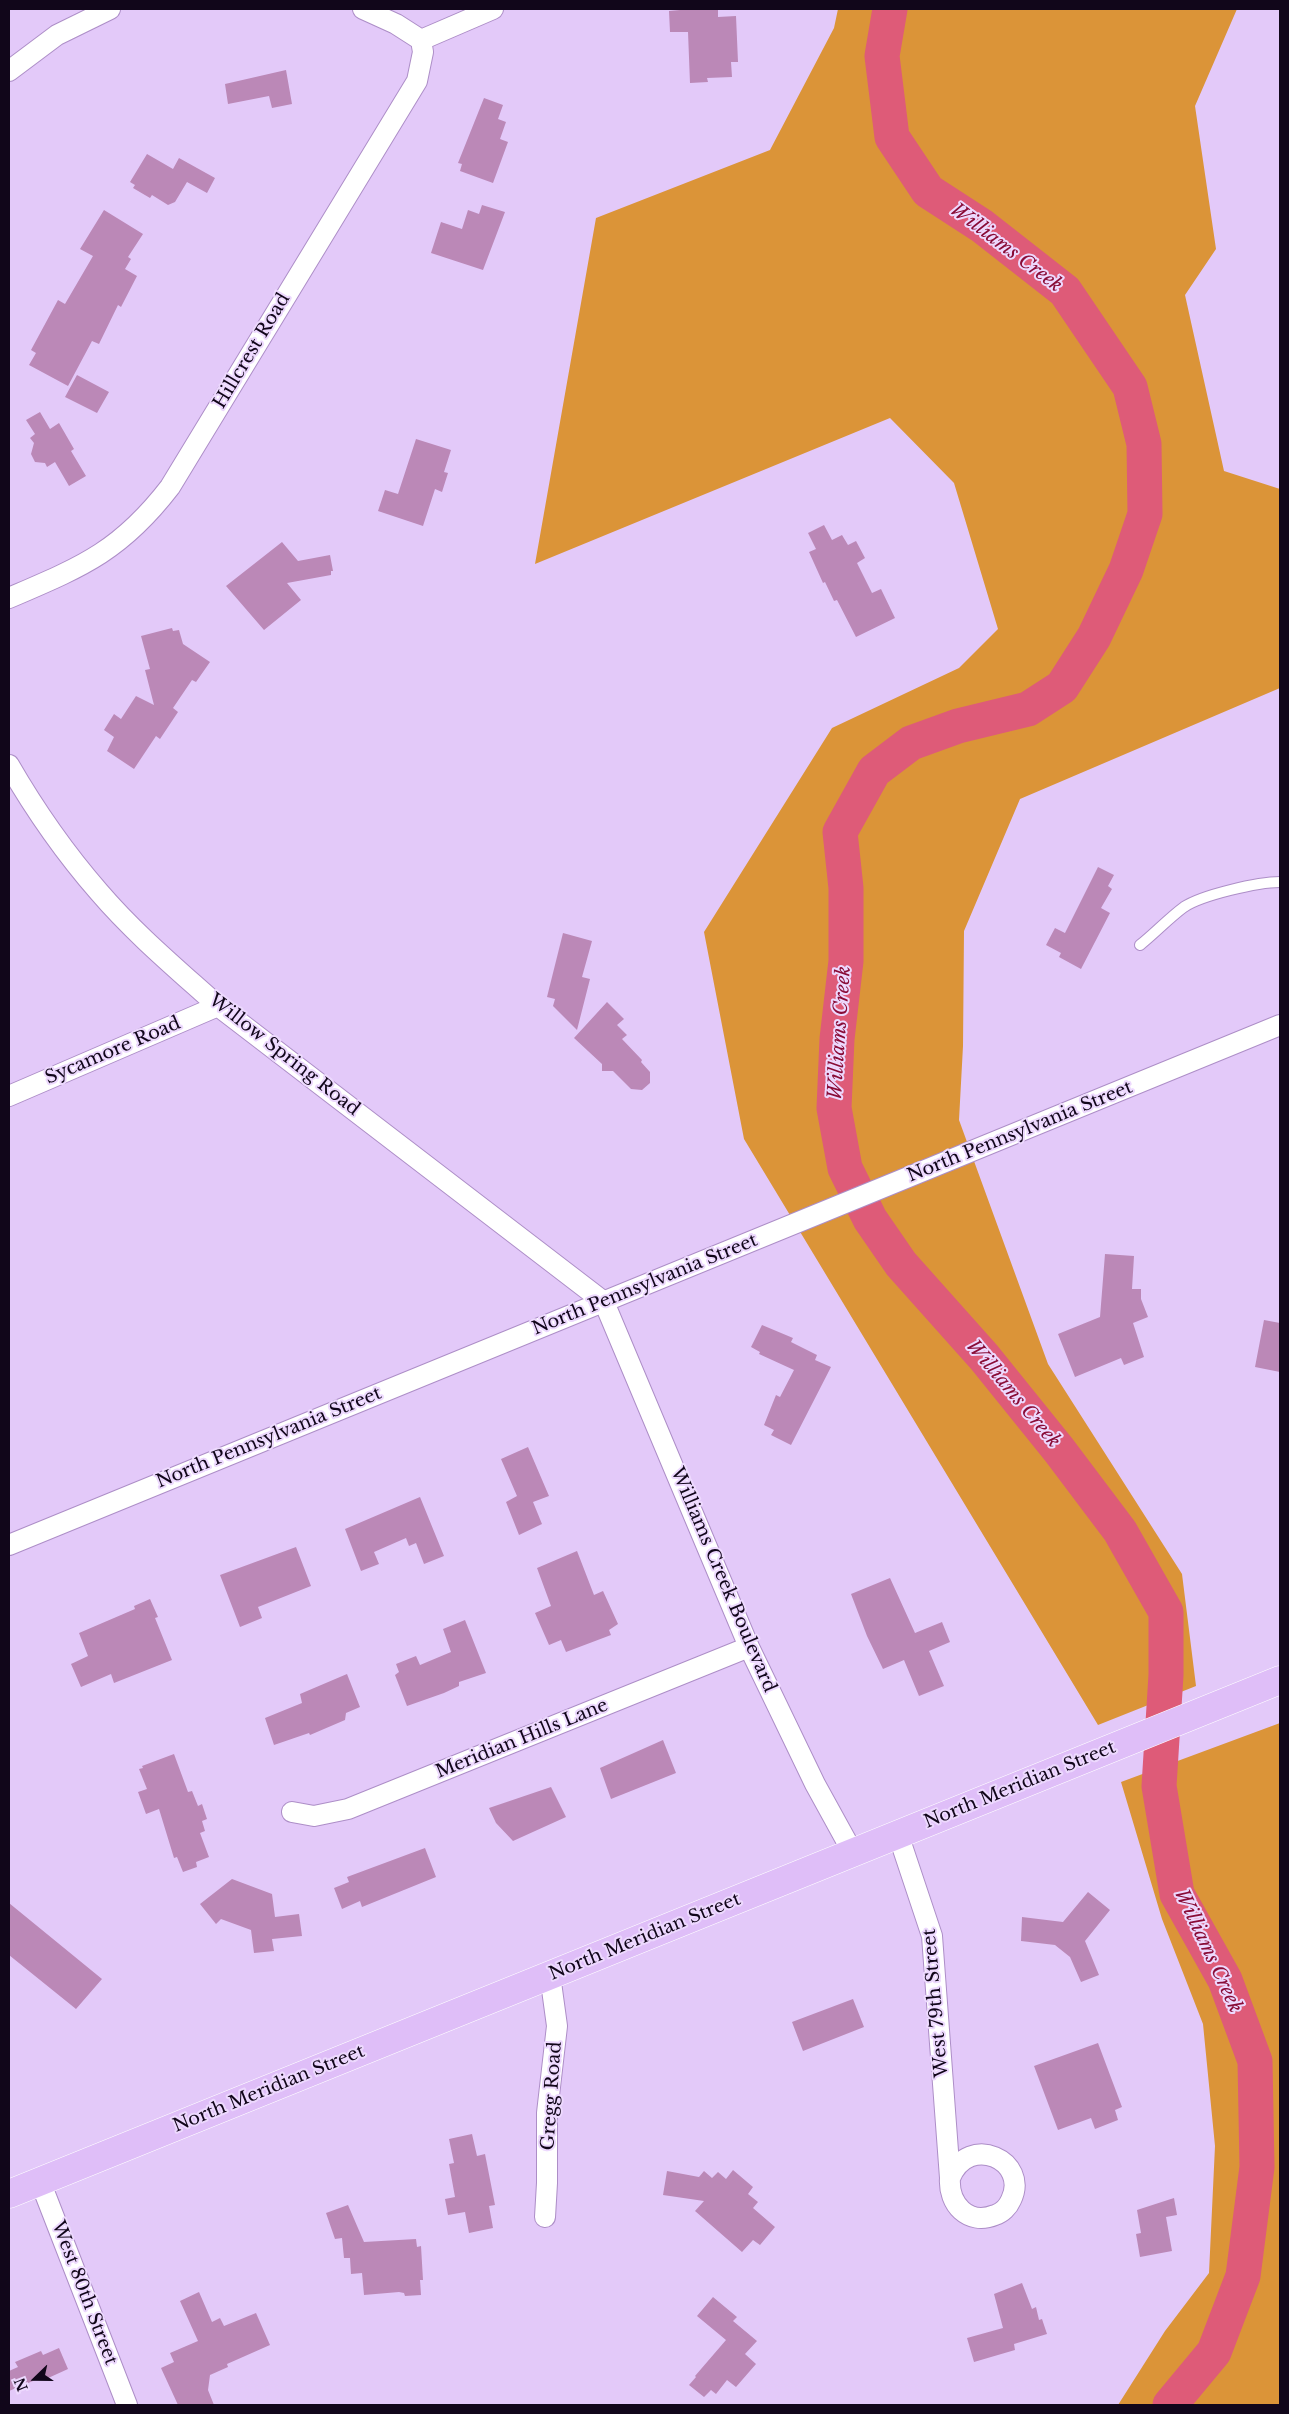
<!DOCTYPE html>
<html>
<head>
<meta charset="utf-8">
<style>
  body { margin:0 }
  #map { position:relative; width:1289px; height:2414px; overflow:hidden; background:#e3c9f9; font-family:"Libre Baskerville",serif }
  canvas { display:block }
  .frame { position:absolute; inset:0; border:10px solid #11061a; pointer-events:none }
  .north { position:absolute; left:10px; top:2354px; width:50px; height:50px; -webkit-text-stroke:4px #edd9fe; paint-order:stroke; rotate:248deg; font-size:14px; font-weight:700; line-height:20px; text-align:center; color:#11061a }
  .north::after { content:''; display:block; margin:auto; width:18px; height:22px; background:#11061a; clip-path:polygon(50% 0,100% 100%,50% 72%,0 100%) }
</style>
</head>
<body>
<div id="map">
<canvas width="1289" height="2414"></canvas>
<div class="frame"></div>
<div class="north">N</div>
</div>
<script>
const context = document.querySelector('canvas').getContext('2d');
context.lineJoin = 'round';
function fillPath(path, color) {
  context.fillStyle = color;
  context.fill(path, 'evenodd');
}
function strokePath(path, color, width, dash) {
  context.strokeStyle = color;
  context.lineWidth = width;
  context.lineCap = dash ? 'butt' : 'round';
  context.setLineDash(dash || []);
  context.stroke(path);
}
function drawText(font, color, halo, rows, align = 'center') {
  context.font = font + ' "Libre Baskerville",serif';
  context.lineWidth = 4;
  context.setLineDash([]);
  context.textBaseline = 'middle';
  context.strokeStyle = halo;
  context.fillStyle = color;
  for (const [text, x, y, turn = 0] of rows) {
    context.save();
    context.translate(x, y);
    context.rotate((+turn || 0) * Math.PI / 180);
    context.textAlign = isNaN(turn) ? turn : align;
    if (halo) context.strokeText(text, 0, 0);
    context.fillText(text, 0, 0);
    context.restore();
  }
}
fillPath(new Path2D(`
  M838,9H1237L1195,106L1216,249L1185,295L1224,471L1280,489V688L1020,799L964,931L963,1046L959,1120L1048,1364L1182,1574L1196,1686L1098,1725L744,1139L704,932L832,728L959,668L998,629L954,483L890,418L535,564L596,218L770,150L834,28Z
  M1280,1723V2405H1118L1165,2331L1209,2273L1215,2146L1203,2024L1162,1919L1121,1782Z`), '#db9438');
strokePath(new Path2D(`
  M890,9L882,56L892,137L928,191L982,226L1065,291L1130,387L1144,444L1145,514L1126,570L1094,637L1062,687L1028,709L958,726L911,743L874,771L840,832L846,888V961L837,1039L834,1108L845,1168L870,1219L901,1264L984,1357L1059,1450L1120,1531L1166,1612V1675L1159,1786L1177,1894L1225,1980L1255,2061L1257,2167L1243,2276L1214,2352L1170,2405`), '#de5b78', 35);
fillPath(new Path2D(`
  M691,9H718V17L736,16L738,62H731L732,77L707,78L708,82L690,83L688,32H670L669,11Z
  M286,70L292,104L272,108L269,96L228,104L225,84Z
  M484,98L503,105L498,119L506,122L500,139L508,142L493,183L460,171L462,164L458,163Z
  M147,154L173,169L179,158L215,178L207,193L187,182L175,202L168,205L152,195L150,198L133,188L135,185L130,182Z
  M482,205L505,212L483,270L431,253L441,222L462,229L468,210L479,214Z
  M104,210L143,234L128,257L131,259L125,269L137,276L121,307L118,305L99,344L92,341L68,386L29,365L36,353L31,350L58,300L65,304L93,256L80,249Z
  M77,375L109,392L97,413L65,397Z
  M40,412L50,429L59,423L74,449L71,451L86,476L69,486L55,462L47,467L45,463L35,462L31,454L34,443L30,438L35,434L26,420Z
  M416,439L451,450L444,472L448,473L442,492L435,489L423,526L378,511L385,490L398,494Z
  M824,525L832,540L842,535L848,545L856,541L865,558L857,563L872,593L881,589L895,618L856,637L837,600L834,601L825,582L823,583L809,552L816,549L808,533Z
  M282,542L298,561L330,555L333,571H331V575L287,583L301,600L264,630L226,586Z
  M172,628L173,631L179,630L183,644L210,662L196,682L192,680L173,708L178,712L160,739L156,736L134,769L107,751L114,737L104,730L114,714L121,719L136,696L154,705L145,670L150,669L141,636Z
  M1098,867L1114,875L1108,886L1112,889L1101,908L1110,913L1081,969L1059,957L1061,953L1046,945L1055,928L1065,933Z
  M563,933L592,941L582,977L590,979L577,1030L553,1006L555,999L547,997Z
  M607,1002L624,1019L617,1025L627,1035L622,1039L642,1060L641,1062L650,1072V1083L642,1090L631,1089L613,1071H602V1064L574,1038Z
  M1105,1254L1134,1256L1132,1289H1141V1299L1148,1317L1133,1323L1144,1357L1124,1365L1121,1358L1075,1377L1058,1334L1100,1317Z
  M1264,1320L1280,1323V1372L1255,1367Z
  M762,1325L793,1338L791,1342L817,1355L815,1360L831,1367L791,1445L771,1435L774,1430L764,1425L776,1395L780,1397L794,1370L759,1354L760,1352L751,1347Z
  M528,1447L549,1496L533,1502L542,1524L519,1535L506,1502L517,1496L501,1459Z
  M420,1497L444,1556L424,1564L416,1543L409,1546L406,1538L374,1552L379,1564L361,1571L345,1529Z
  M296,1547L311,1586L258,1607L262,1618L240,1627L220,1575Z
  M577,1551L594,1595L603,1591L618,1624L609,1630L611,1635L566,1652L561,1640L549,1645L535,1613L551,1606L537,1568Z
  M890,1578L915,1633L942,1622L950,1642L929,1651L944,1686L919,1696L904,1660L883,1669L867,1636L851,1594Z
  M150,1599L158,1617L155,1618L172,1660L114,1683L111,1674L81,1687L71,1664L88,1656L79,1633L135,1609L134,1606Z
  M465,1620L486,1673L459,1682V1686L444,1693L407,1706L395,1675L399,1672L396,1664L416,1656L420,1665L451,1652L443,1629Z
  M347,1674L360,1707L346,1713L345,1720L310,1735L309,1733L274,1745L265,1718L302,1703L300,1694Z
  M663,1740L676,1773L611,1799L600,1768Z
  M174,1754L188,1792L192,1791L198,1806L202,1804L207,1819L202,1821L205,1831L200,1833L209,1857L196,1862L197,1867L183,1872L177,1857L174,1858L159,1809L146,1814L138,1792L147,1789L139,1769L143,1768L142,1766Z
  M551,1787L566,1817L513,1841L496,1823L489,1808Z
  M425,1848L436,1877L362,1907L360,1901L342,1909L334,1888L349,1882L347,1877Z
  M232,1879L272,1894L275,1917L299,1914L302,1936L272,1939L274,1951L254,1953L251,1930L221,1919L216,1924L200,1904Z
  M1088,1892L1110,1910L1085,1941L1099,1975L1081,1982L1070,1957L1055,1945L1021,1941L1022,1917L1063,1922Z
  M9,1903L102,1979L76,2009L9,1955Z
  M853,1999L864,2027L803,2051L792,2022Z
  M1098,2043L1122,2107L1115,2110L1118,2120L1095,2129L1091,2118L1058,2130L1034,2066Z
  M472,2134L477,2156L485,2154L495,2205L489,2206L493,2228L469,2233L465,2212L448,2215L445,2199L455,2197L449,2164L454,2163L449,2139Z
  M733,2170L753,2187L748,2194L758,2202L753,2208L775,2227L760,2245L753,2240L742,2252L695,2211L704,2201L663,2195L667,2171L699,2177L704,2171L712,2178L718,2172L726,2179Z
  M1174,2198L1177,2215L1166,2217L1172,2251L1140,2257L1136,2234L1141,2233L1137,2210Z
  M348,2205L364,2242L416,2239L417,2247L421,2246L423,2280H420L421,2295L405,2296L404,2293L399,2292L364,2295L362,2273L351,2274L350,2258H344L342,2238L335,2239L326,2213Z
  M1022,2283L1032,2309L1036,2307L1039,2320L1042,2319L1047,2334L1014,2344L1015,2350L974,2362L967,2338L1003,2328L994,2294Z
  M199,2292L212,2322L220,2318L224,2326L256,2313L270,2345L227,2364L228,2367L210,2375L208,2390L214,2405H178L161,2368L174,2362L170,2353L198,2341L180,2301Z
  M713,2297L737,2317L733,2321L757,2341L745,2354L756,2364L736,2387L727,2380L716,2394L711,2390L704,2397L689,2385L696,2377L695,2376L726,2340L697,2316Z
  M59,2348L68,2369L46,2379L45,2376L9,2391V2371L18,2367L15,2362L41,2351L43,2355Z`), '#bb88b7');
const lane = new Path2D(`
  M1140,945C1155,933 1169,918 1184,907C1202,895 1258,882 1280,882`);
const street = new Path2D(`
  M363,9L396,24L421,40
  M421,40L493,9
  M9,71L57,35L110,9
  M9,598C81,567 120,552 170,487L417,81L423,52L421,40
  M9,765C35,810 65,853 99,892C135,934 177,969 218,1006L604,1302L749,1647L815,1784L853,1853
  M9,1096L218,1006
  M9,1545L1280,1025
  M292,1812L314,1816L348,1809L749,1647
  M898,1834L932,1936L950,2178C948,2204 968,2226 995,2215C1002,2213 1008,2207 1011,2200C1030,2161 969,2132 950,2178
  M40,2181L127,2405
  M545,2217L547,2183V2113L557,2026L550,1975`);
const primary = new Path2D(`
  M9,2194L1280,1680`);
strokePath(lane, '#ad8ec7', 12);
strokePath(street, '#ad8ec7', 22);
strokePath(primary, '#fff', 29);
strokePath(lane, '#fff', 10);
strokePath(street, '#fff', 20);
strokePath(primary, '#dfbef8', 28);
drawText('18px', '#11061a', '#edd9fe', [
  ["Hillcrest Road",252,351,-59],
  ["Sycamore Road",113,1051,-23],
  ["Willow Spring Road",284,1055,38],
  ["North Pennsylvania Street",1020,1132,-22],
  ["North Pennsylvania Street",645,1285,-22],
  ["North Pennsylvania Street",269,1438,-22],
  ["Williams Creek Boulevard",723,1580,67],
  ["Meridian Hills Lane",522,1739,-22],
  ["North Meridian Street",1020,1785,-22],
  ["North Meridian Street",645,1937,-22],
  ["West 79th Street",936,2003,-95],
  ["North Meridian Street",269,2089,-22],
  ["Gregg Road",552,2096,-86],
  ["West 80th Street",84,2293,69]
]);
drawText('italic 19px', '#890c37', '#edd9fe', [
  ["Williams Creek",1006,248,37],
  ["Williams Creek",840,1033,-86],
  ["Williams Creek",1013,1394,50],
  ["Williams Creek",1208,1951,65]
]);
</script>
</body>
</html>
